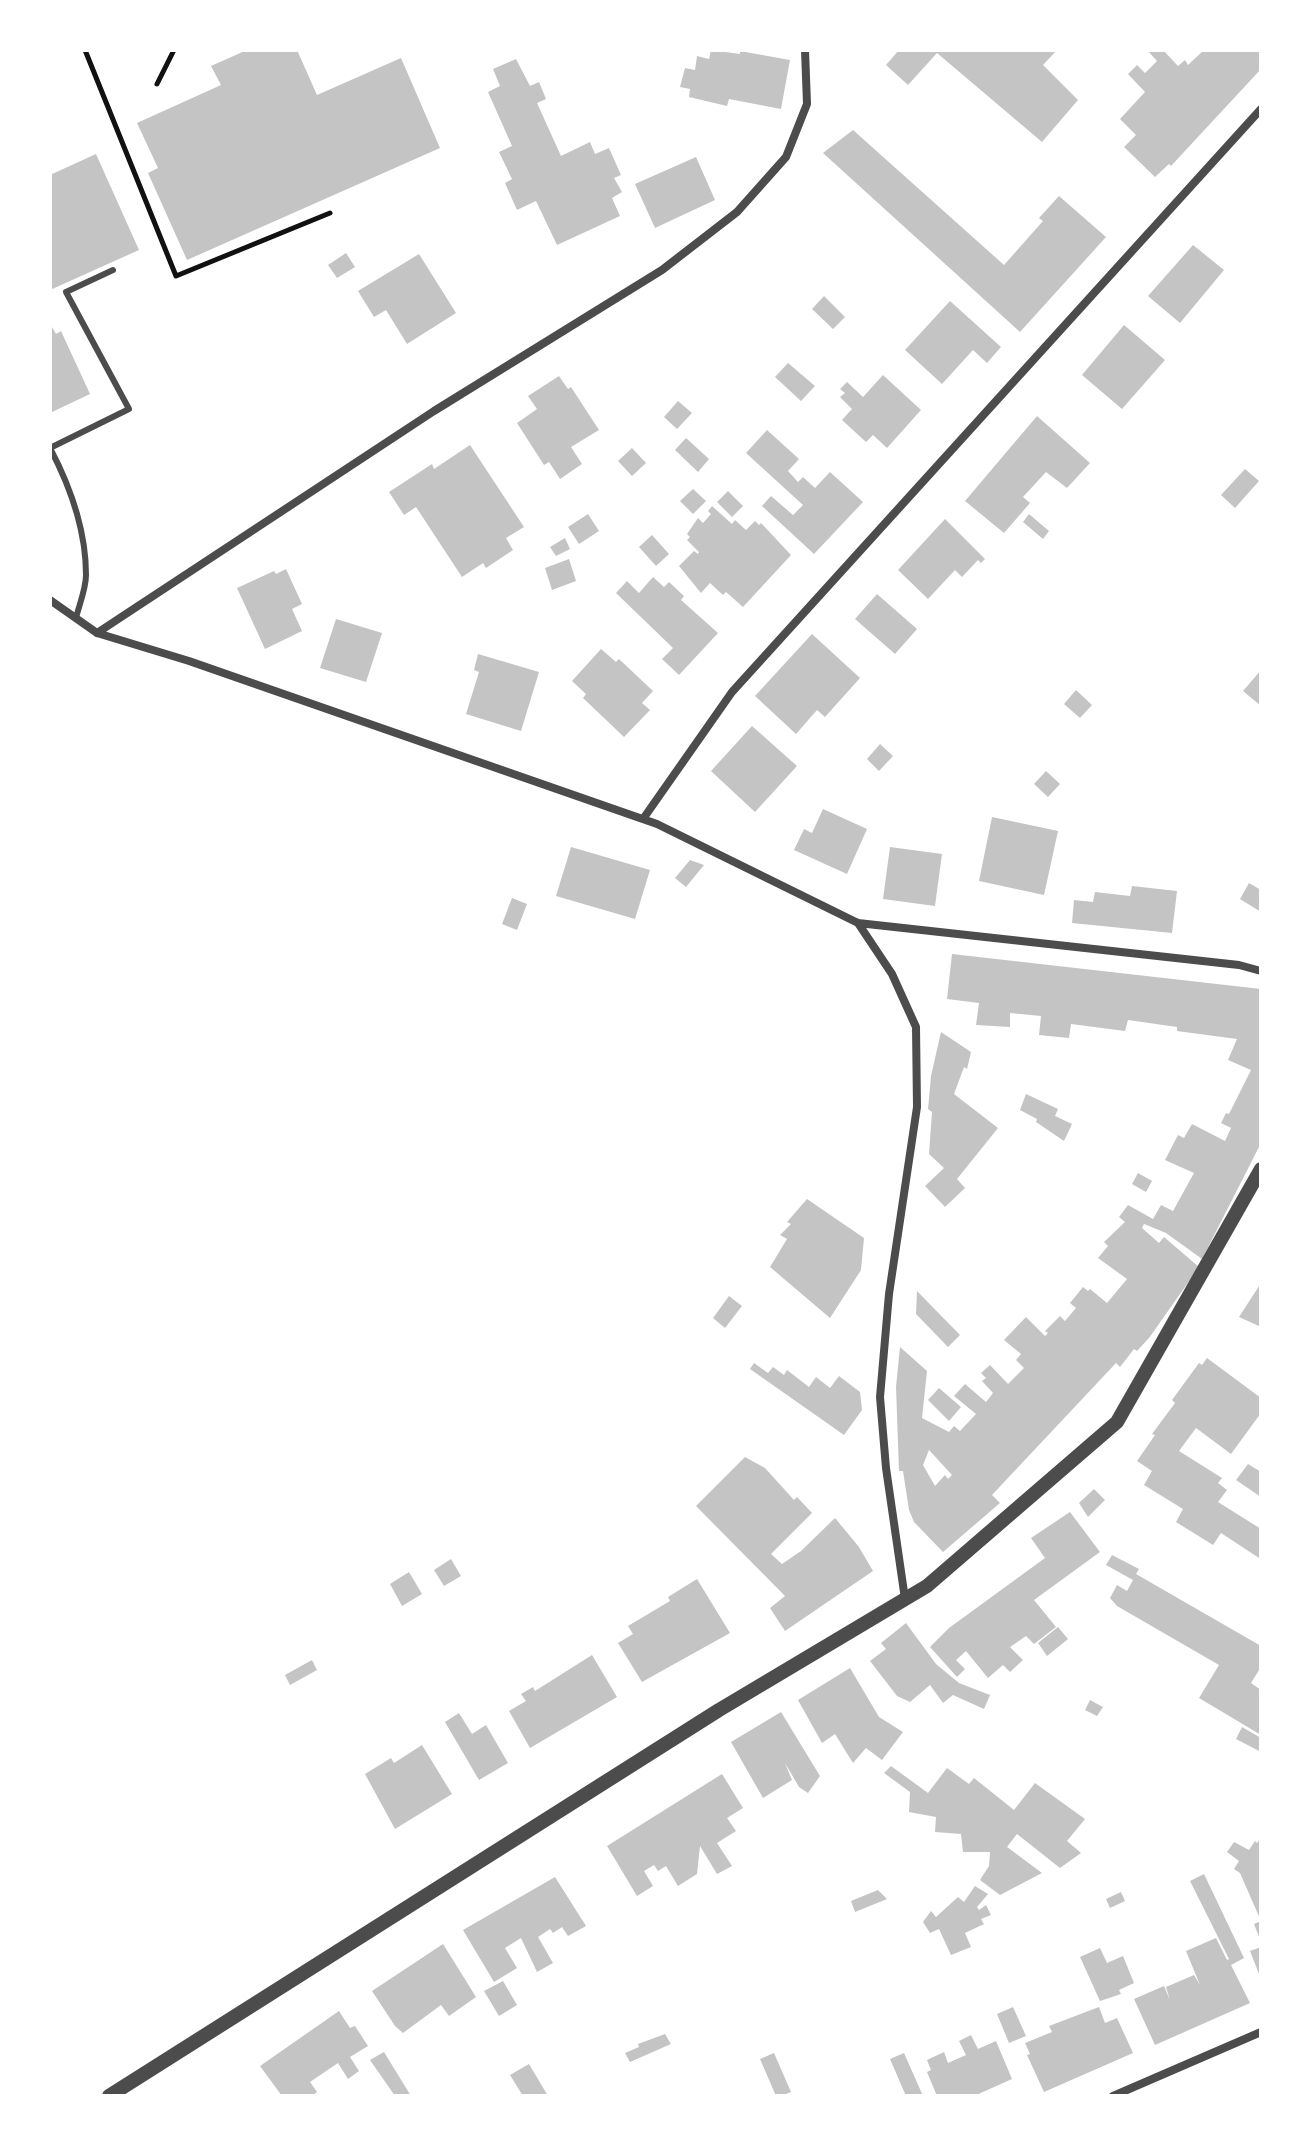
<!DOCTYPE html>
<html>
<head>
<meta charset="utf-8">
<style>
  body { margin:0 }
  #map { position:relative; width:1311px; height:2146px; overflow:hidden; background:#fff; font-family:"Nunito Sans",sans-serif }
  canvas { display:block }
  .frame { position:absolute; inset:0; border:52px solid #fff; pointer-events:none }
</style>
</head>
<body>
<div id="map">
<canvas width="1311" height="2146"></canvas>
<div class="frame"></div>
</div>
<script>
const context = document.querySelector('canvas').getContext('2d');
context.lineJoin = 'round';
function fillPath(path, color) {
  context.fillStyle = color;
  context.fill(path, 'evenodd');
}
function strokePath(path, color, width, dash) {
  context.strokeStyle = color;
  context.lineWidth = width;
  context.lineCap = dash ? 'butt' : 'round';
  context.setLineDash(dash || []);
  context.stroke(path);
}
fillPath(new Path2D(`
  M247,50H297L317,95L401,58L440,148L187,260L148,173L158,168L137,123L221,85L211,66Z
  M711,50L740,54V51L790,60L781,109L729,99L727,106L689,97L690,89L680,87L685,68L695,70L697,56L709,59Z
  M899,50H1057L1043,65L1078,100L1042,142L937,53L908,85L886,65Z
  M1147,50H1163L1178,66L1185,60L1188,65L1204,50H1257L1261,55V69L1171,166L1169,164L1155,177L1124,147L1136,135L1120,119L1145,92L1128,74L1137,65L1145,73L1157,61Z
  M516,59L530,86L539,82L546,99L537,103L561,156L590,142L595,154L609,148L621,175L614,178L622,192L612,198L620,216L557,245L536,201L517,210L505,183L512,179L499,152L512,146L488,92L500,86L493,69Z
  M853,130L1004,265L1043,221L1039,218L1059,196L1106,237L1020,332L823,153Z
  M96,154L139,250L50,290V175Z
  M696,157L715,200L655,228L635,184Z
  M1193,245L1224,270L1180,323L1148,296Z
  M346,253L355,267L337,278L328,265Z
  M419,254L456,313L407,344L386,310L374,317L358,291Z
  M824,296L845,317L833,329L812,309Z
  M950,301L1001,347L987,363L973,350L942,384L905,350Z
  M1124,325L1165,360L1122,409L1082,375Z
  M52,327L56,334L61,331L90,394L50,413V328Z
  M788,363L815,386L801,401L775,377Z
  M883,375L921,410L887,448L873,435L866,442L842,420L852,409L840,397L845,393L840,389L847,382L863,397Z
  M559,376L568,389L571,387L599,430L571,447L582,464L560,479L549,462L544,465L517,423L537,409L528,396Z
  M678,401L692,413L677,429L664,417Z
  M1037,416L1090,463L1067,488L1046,472L1023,497L1030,503L1004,533L965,501Z
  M767,430L799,459L788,471L798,482L803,477L815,488L830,472L863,502L814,554L762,506L771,496L793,515L803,505L746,453Z
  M686,438L709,459L698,472L675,450Z
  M470,445L524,527L506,538L513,550L486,568L483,563L462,577L416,507L404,515L389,492L432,464L434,469Z
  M632,448L646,463L632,476L618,461Z
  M1245,469L1259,481L1235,508L1221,495Z
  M693,489L706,501L693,514L680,501Z
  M728,491L743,506L732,517L717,502Z
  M712,506L732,524L735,520L746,530L755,521L759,525L761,523L791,555L743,607L726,592L723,595L710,583L701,593L679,566L694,551L698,554L699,552L687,540L690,537L687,534L698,518L703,523L711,514L708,511Z
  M588,514L599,531L579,544L568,527Z
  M1029,514L1049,531L1043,539L1023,522Z
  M945,519L985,559L981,563L978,560L962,577L955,570L928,599L898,570Z
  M652,535L669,554L656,566L639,547Z
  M565,538L570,549L556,556L550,547Z
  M569,559L576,581L552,590L545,568Z
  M286,569L302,604L292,609L302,631L265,649L237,588L274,571L276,574Z
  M653,577L664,587L669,582L684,596L681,600L718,633L679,675L662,659L673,648L616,593L627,581L639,593Z
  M877,594L917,629L895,654L855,619Z
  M336,619L382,633L366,682L320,668Z
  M812,634L860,678L825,717L817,710L796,734L755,696Z
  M601,649L616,662L619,659L653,691L642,703L650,710L624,737L583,698L586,694L572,681Z
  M478,654L539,672L521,731L466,714L479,672L474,670Z
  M1261,670V706L1243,691Z
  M1076,690L1092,705L1080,718L1064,704Z
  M752,726L797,766L755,812L711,771Z
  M880,744L893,756L879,771L867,759Z
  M1046,771L1060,784L1048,797L1034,784Z
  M823,809L867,829L847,874L794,850L804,829L812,833Z
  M992,817L1058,831L1044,895L979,881Z
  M571,847L650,870L635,919L556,896Z
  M890,847L942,854L935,906L883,899Z
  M690,860L704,865L686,887L675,878Z
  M1249,883L1261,890V912L1240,899Z
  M1132,886L1177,891L1172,933L1072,923L1074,900L1093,902L1095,892L1130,896Z
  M512,898L527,904L517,930L502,924Z
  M952,954L1261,989V1143L1202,1259L1166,1233L1144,1224L1142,1228L1159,1243L1164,1237L1199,1267L1149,1338L1137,1351L1134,1349L1120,1367L1116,1363L992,1495L1000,1503L943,1552L914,1522L909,1510L903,1471H899L896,1387L900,1347L927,1371L922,1418L949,1432L954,1426L960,1431L976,1414L954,1396L965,1384L986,1402L993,1393L982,1381L986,1378L981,1373L990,1365L1008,1384L1024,1368L1016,1360L1021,1354L1004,1340L1026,1317L1045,1336L1048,1333L1045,1331L1060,1316L1065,1321L1076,1308L1070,1303L1083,1287L1088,1291L1090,1289L1107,1303L1127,1279L1098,1258L1108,1246L1104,1242L1125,1222L1119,1217L1128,1205L1153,1219L1161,1205L1173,1211L1194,1173L1165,1160L1178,1135L1184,1138L1192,1124L1225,1141L1231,1128L1221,1123L1226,1113L1229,1114L1251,1070L1228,1060L1237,1039L1177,1031V1027L1128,1020L1125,1031L1071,1024L1069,1038L1039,1035L1041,1016L1010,1013V1027L976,1025L979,1003L947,999ZM929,1450L952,1475L948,1479L945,1475L935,1486L923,1465Z
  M941,1032L971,1052L967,1069L964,1067L954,1094L998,1128L957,1179L965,1188L945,1207L925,1186L944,1168L929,1154L932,1112L928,1109L931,1076Z
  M1026,1094L1058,1109L1055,1116L1072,1124L1064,1141L1036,1122L1037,1119L1020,1110Z
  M1138,1173L1152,1181L1146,1192L1132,1184Z
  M807,1199L864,1238L861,1270L830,1318L770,1267L787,1239L780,1235L791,1224L787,1222Z
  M1261,1283V1327L1239,1317Z
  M917,1291L960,1335L948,1347L916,1314Z
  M729,1296L742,1306L725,1328L713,1318Z
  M1207,1358L1261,1398V1413L1231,1454L1196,1428L1179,1451L1222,1478L1218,1483L1227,1490L1218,1502L1261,1529L1259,1558L1221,1533L1213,1545L1176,1522L1183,1509L1144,1485L1152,1471L1137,1461L1155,1435L1152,1434L1175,1403L1172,1400L1199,1363L1202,1365Z
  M754,1363L768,1373L773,1367L784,1375L787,1370L809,1387L816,1377L830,1388L839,1376L860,1392L862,1410L844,1435L750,1369Z
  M939,1388L961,1407L949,1421L928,1400Z
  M745,1457L765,1468L794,1500L797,1497L812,1513L771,1554L782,1564L801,1551L835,1518L859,1547L873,1571L785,1631L770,1608L785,1596L696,1506Z
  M1248,1464L1261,1472V1497L1236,1480Z
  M1094,1489L1105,1500L1088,1517L1079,1503Z
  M1070,1512L1100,1552L1034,1600L1056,1627L1034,1644L1026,1636L1010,1647L1023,1660L1010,1672L1003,1665L988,1678L966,1651L956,1660L965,1669L957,1677L930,1647L949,1628L1045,1558L1031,1538Z
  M1112,1555L1139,1569L1136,1574L1261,1646V1667L1251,1683L1261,1690V1735L1199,1698L1219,1665L1117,1606L1110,1598L1117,1585L1127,1591L1133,1580L1106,1565Z
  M451,1559L461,1576L444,1586L434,1570Z
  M409,1572L422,1594L402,1606L390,1584Z
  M697,1579L730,1633L642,1682L618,1643L633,1634L628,1626L670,1601L668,1597Z
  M906,1623L936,1664L959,1683L990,1695L984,1709L953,1695L943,1703L930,1685L910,1702L897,1696L870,1661L886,1649L881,1643Z
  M1058,1627L1068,1639L1047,1656L1038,1643Z
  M592,1655L617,1697L530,1748L509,1711L526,1701L521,1694L533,1687L535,1691Z
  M312,1660L317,1670L290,1685L285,1675Z
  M850,1668L879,1717L903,1732L882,1760L866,1748L853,1763L835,1734L822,1743L798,1700Z
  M1090,1700L1103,1707L1097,1716L1085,1710Z
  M781,1712L820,1776L808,1793L799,1787L785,1763L792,1780L763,1798L731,1742Z
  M459,1713L472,1734L486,1725L508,1763L479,1780L445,1722Z
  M1242,1727L1261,1738V1752L1236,1739Z
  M422,1745L452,1794L395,1829L365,1774L391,1758L394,1763Z
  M891,1766L928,1793L947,1768L969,1784L974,1778L1014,1810L1035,1783L1085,1819L1067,1841L1081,1853L1060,1868L1017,1834L1007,1847L1042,1873L1000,1895L980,1880L989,1866L990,1852H963L961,1834L935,1832L936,1817L909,1812L910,1792L884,1773Z
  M722,1774L743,1808L727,1818L736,1831L717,1843L732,1866L717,1874L700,1846L697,1874L678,1886L666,1866L658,1871L654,1865L644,1871L653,1886L637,1896L607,1846Z
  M1261,1838V1942L1254,1924L1261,1921L1240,1873L1234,1869L1239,1861L1227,1852L1234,1842L1249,1850L1255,1841L1257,1843Z
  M1204,1874L1244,1958L1231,1965L1250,2003L1155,2045L1134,1999L1164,1986L1170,2000L1166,1987L1194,1975L1200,1985L1186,1951L1216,1938L1227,1960L1229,1959L1190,1881Z
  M555,1877L586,1926L568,1936L562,1927L553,1933L550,1929L538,1937L553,1963L537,1972L521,1938L505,1948L517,1968L494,1982L463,1930Z
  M975,1886L988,1894L977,1907L979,1910L986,1905L991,1915L981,1919L984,1924L965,1933L971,1947L951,1955L939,1929L930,1933L923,1922L931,1911L936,1917L958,1897L964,1902Z
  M878,1890L887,1899L855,1912L851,1901Z
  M1121,1892L1125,1901L1110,1908L1106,1899Z
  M443,1944L476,1997L449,2016L441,2005L403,2033L395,2026L372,1991Z
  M1261,1947V1979L1250,1951Z
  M1100,1948L1107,1963L1123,1956L1134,1983L1119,1990L1121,1994L1100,2001L1080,1957Z
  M503,1981L517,2005L499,2016L484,1991Z
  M1013,2007L1026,2036L1009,2043L997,2014Z
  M1099,2007L1105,2023L1117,2018L1133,2053L1044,2092L1027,2055L1030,2054L1025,2043L1052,2032L1049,2026Z
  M339,2011L350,2028L355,2026L368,2046L350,2057L359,2071L348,2079L338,2063L310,2082L317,2092L312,2096H282L260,2066Z
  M665,2034L671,2044L630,2062L625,2053L639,2047L638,2044Z
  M971,2035L978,2049L996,2041L1012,2079L974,2096H937L927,2072L931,2070L927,2060L944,2052L948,2063L966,2055L959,2041Z
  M384,2052L411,2096H395L370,2060Z
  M774,2053L791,2092L781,2096H776L760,2059Z
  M904,2053L923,2096H906L890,2059Z
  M529,2064L548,2096H523L510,2075Z`), '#c4c4c4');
strokePath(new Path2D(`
  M85,50L176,276L330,213
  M157,84L174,50`), '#111', 5);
strokePath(new Path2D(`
  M76,618C79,605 86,589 86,575C86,531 70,486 50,448L129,409L66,292L113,270`), '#4c4c4c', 6);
strokePath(new Path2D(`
  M50,600L97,633L189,661L657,824L858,923L1239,965L1261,971
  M97,633L434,411L662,270L737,212L786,157L807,104L805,50
  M643,819L732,692L1261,109
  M858,923L892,974L916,1027L917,1107L889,1294L880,1397L886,1468L905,1599
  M1113,2096L1261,2032`), '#4c4c4c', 8);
strokePath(new Path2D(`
  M109,2096L719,1710L927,1586L1117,1422L1261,1169`), '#4c4c4c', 14);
</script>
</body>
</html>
